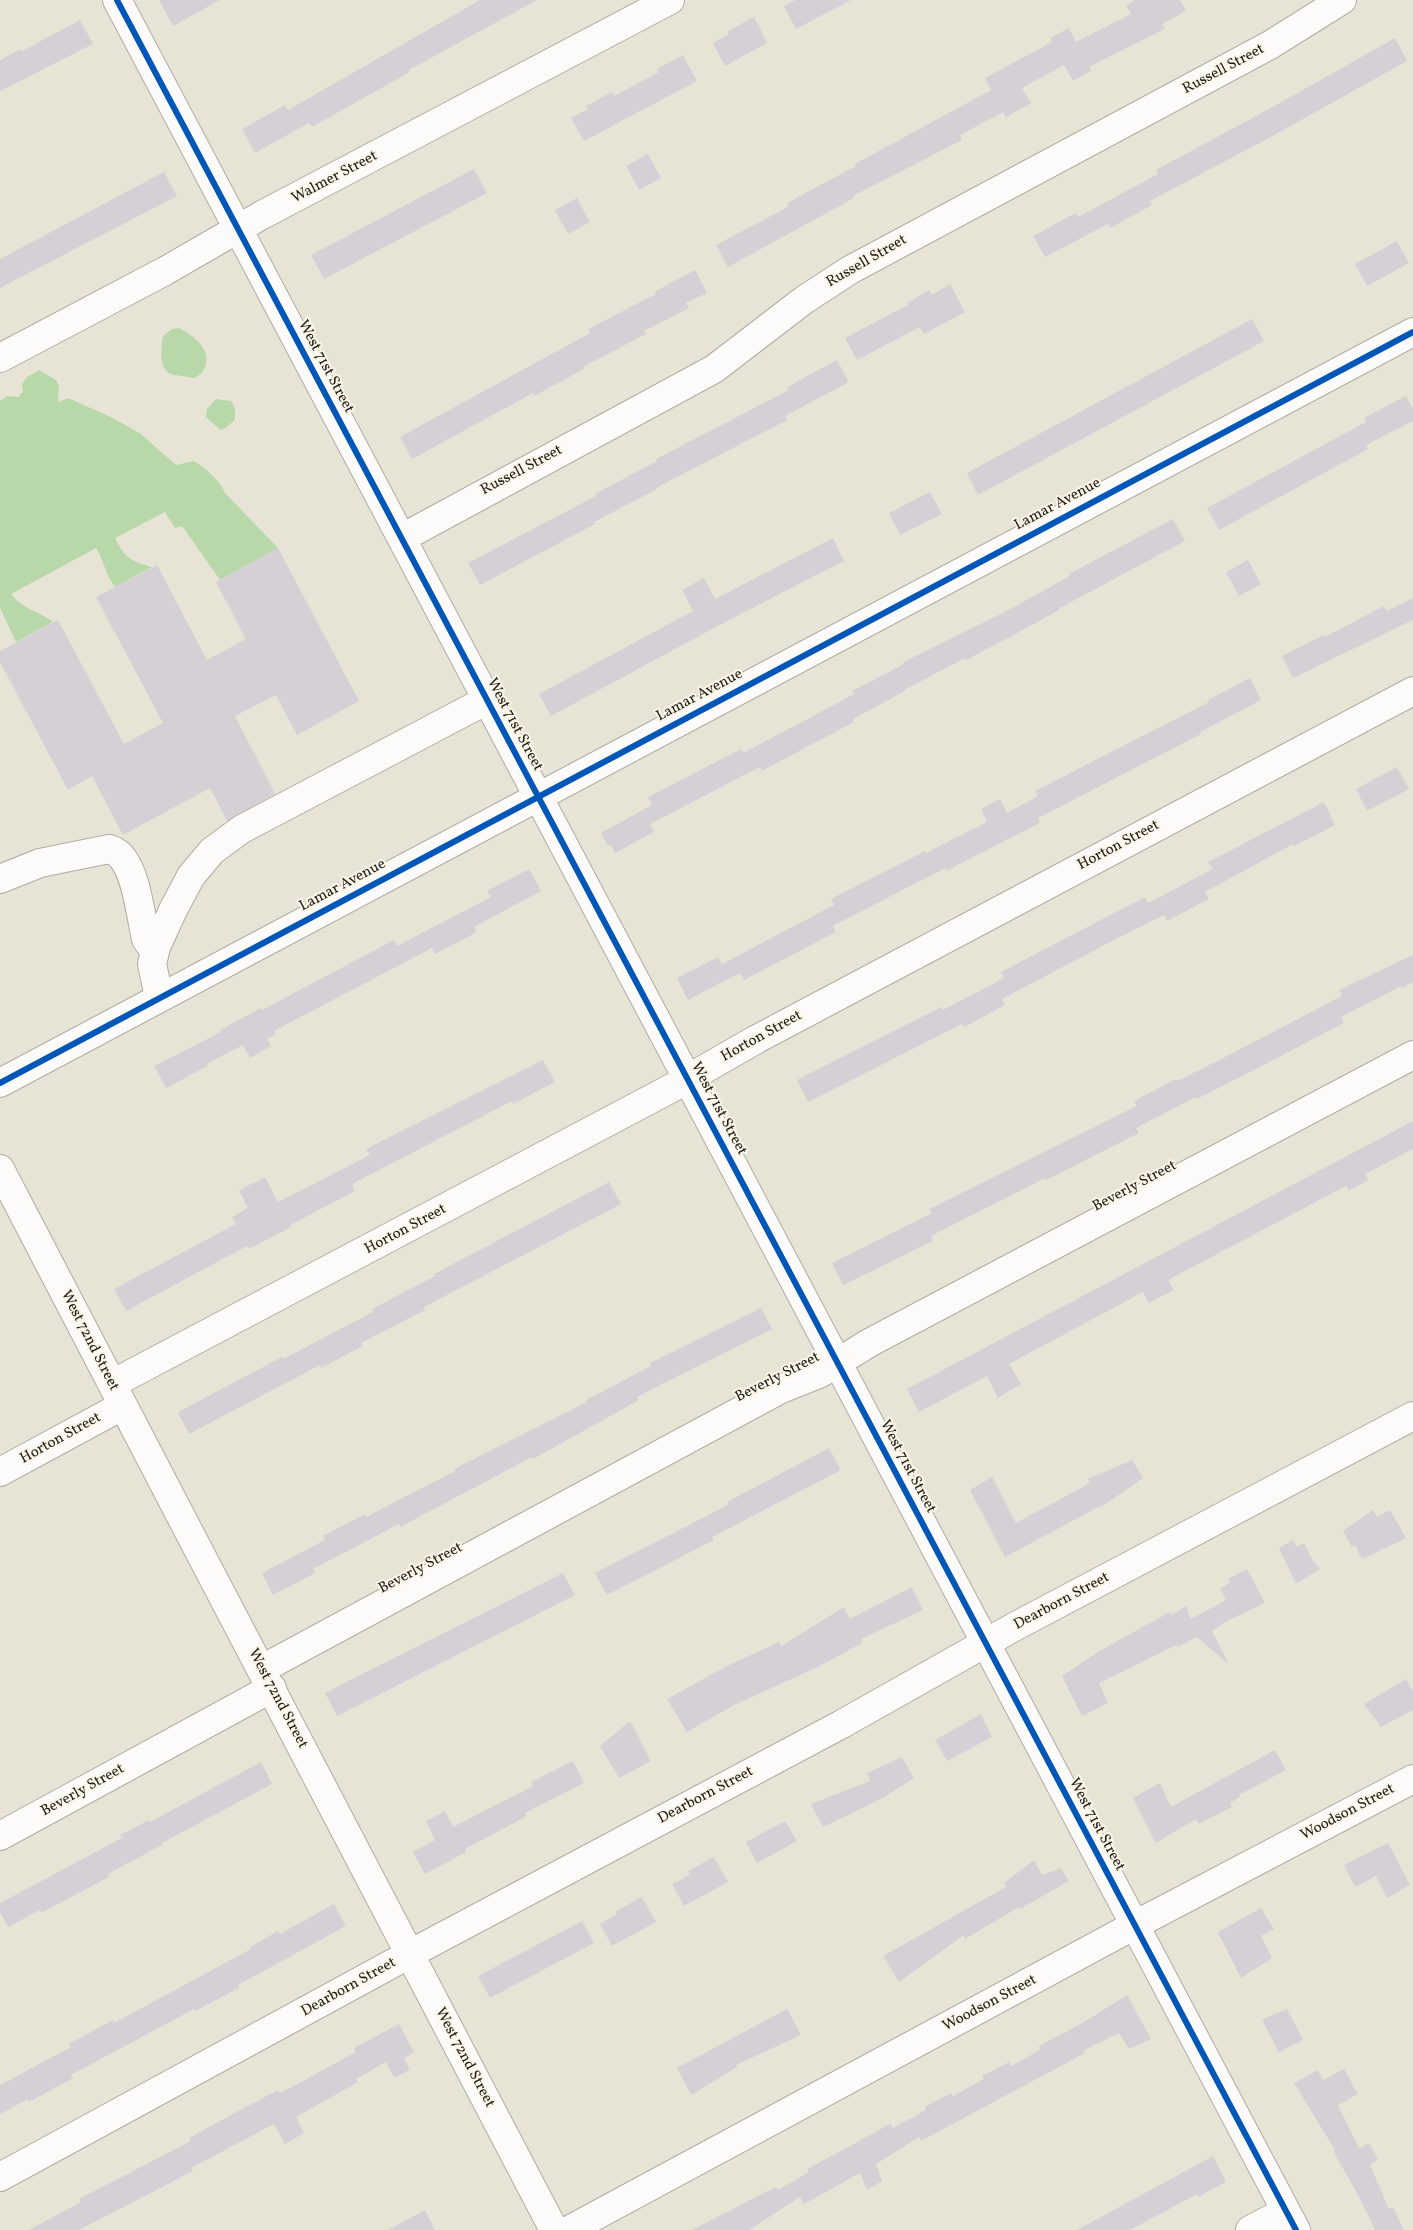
<!DOCTYPE html>
<html>
<head>
<meta charset="utf-8">
<style>
  body { margin:0 }
  canvas { display:block; background:#e8e4d5 }
</style>
</head>
<body>
<canvas width="1413" height="2230"></canvas>
<script>
const context = document.querySelector('canvas').getContext('2d');
context.lineJoin = 'round';
function fillPath(path, color) {
  context.fillStyle = color;
  context.fill(path, 'evenodd');
}
function strokePath(path, color, width, dash) {
  context.strokeStyle = color;
  context.lineWidth = width;
  context.lineCap = dash ? 'butt' : 'round';
  context.setLineDash(dash || []);
  context.stroke(path);
}
function drawText(font, color, halo, rows, align = 'center') {
  context.font = font + ' Vollkorn,serif';
  context.lineWidth = 4;
  context.setLineDash([]);
  context.textBaseline = 'middle';
  context.strokeStyle = halo;
  context.fillStyle = color;
  for (const [text, x, y, turn = 0] of rows) {
    context.save();
    context.translate(x, y);
    context.rotate((+turn || 0) * Math.PI / 180);
    context.textAlign = isNaN(turn) ? turn : align;
    if (halo) context.strokeText(text, 0, 0);
    context.fillText(text, 0, 0);
    context.restore();
  }
}
fillPath(new Path2D(`
  M179,328C192,335 210,347 206,364C204,372 200,376 193,378C186,376 180,376 173,375C158,371 161,348 163,336L172,329Z
  M39,370L56,380L59,386L58,402L68,398L113,418L141,434L176,465L194,461C204,467 221,481 225,493L278,548L220,580L182,526L175,528L165,512L115,538C125,558 131,561 152,567L115,587C104,572 105,562 96,548L11,594C22,609 39,611 53,622L16,642L0,608V401L7,396L19,397L23,391L22,384L27,377Z
  M216,399L231,401L235,409V420L224,429L220,430L206,417L207,409Z`), '#b8d8a9');
fillPath(new Path2D(`
  M159,0H220L173,26Z
  M480,0H537L409,70L410,72L312,127L309,123L255,153L242,129L285,105L288,110Z
  M795,0H851L796,29L784,6Z
  M1135,0H1180L1186,11L1162,24L1165,29L1089,67L1091,71L1073,81L1064,65L1022,88L1031,103L1006,117L1003,112L960,135L962,140L853,196L854,198L728,267L716,245L788,207L787,203L856,166L855,164L991,90L985,78L1052,42L1050,38L1069,28L1076,42L1131,14L1126,5Z
  M754,17L767,43L725,66L713,43L729,34L728,31Z
  M80,20L93,44L0,91V60L21,49L22,51Z
  M1395,38L1407,61L1267,139L1150,201L1152,205L1110,228L1108,224L1045,257L1033,236L1076,213L1078,217L1158,174L1156,170L1269,109Z
  M683,55L697,81L584,141L571,118L588,109L586,106L612,92L614,96L659,72L657,69Z
  M648,154L661,178L639,190L626,166Z
  M474,169L487,193L324,279L311,255Z
  M164,172L177,196L0,288V259Z
  M577,198L590,222L568,234L555,210Z
  M1397,241L1409,263L1367,286L1355,264Z
  M695,270L707,293L686,303L689,308L644,331L646,334L583,367L584,369L534,396L533,393L412,459L400,437L590,333L588,329L656,294L654,292Z
  M950,284L965,312L924,334L920,327L857,360L845,338L908,305L907,303L929,290L932,295Z
  M1252,319L1264,341L978,495L967,473Z
  M837,360L849,382L785,416L787,420L656,488L657,489L594,522L595,524L480,585L468,563L596,496L595,494L657,461L656,459L789,390L787,387Z
  M1406,396L1413,409V421L1366,445L1368,449L1219,530L1207,508L1366,422L1364,418Z
  M930,492L942,514L900,535L889,513Z
  M1173,519L1185,541L1058,609L1059,610L1008,638L966,660L965,658L904,690L905,691L853,719L854,722L803,749L762,771L760,767L650,824L654,832L615,853L611,845L608,846L601,833L652,805L648,797L741,749L743,753L802,722L854,694L852,691L904,664L903,662L1005,612L1070,576L1069,574Z
  M833,538L844,561L727,621L551,716L539,694L693,611L682,590L704,578L715,599Z
  M278,548L359,701L297,735L276,695L235,716L275,794L227,821L210,788L123,835L92,776L68,790L0,662V651L58,620L124,744L163,723L96,597L157,565L207,660L246,639L216,582Z
  M1248,560L1261,584L1239,596L1226,572Z
  M1413,598V620L1293,678L1282,656L1324,635L1325,637L1384,606L1387,611Z
  M1250,678L1261,700L1200,732L1201,734L1038,818L1040,823L946,871L945,868L833,926L836,932L744,980L740,973L688,1000L677,978L718,957L722,964L834,905L831,899L925,851L926,853L987,822L981,809L1000,799L1007,813L1038,796L1035,791L1209,702L1208,700Z
  M1397,767L1409,789L1367,811L1356,789Z
  M1324,802L1335,825L1294,846L1293,844L1205,892L1209,899L1167,921L1164,915L1114,940L1002,999L1005,1005L964,1027L962,1024L808,1102L797,1080L941,1007L943,1010L1004,978L1001,972L1145,897L1148,903L1213,869L1208,862Z
  M529,869L541,891L474,927L477,932L435,954L432,948L274,1031L276,1034L267,1039L271,1046L250,1058L243,1045L206,1064L208,1066L166,1088L154,1066L221,1032L220,1030L261,1008L262,1010L394,940L397,946L491,897L487,891Z
  M1413,955V982L1402,988L1401,986L1341,1017L1344,1023L1248,1073L1197,1099L1196,1097L1136,1128L1139,1133L1046,1180L1045,1178L994,1204L931,1236L933,1241L843,1285L832,1263L932,1213L929,1209L1137,1106L1134,1101L1176,1079L1177,1081L1227,1056L1342,996L1339,990Z
  M543,1060L555,1082L513,1104L512,1101L352,1184L355,1191L290,1225L291,1227L249,1249L247,1246L126,1311L114,1289L236,1224L232,1217L248,1208L239,1190L265,1177L278,1202L370,1155L366,1149Z
  M1413,1121V1149L1365,1174L1368,1180L1349,1191L1346,1186L1168,1280L1174,1290L1149,1303L1143,1292L1009,1364L1021,1384L998,1398L987,1376L919,1412L907,1389Z
  M609,1182L621,1204L424,1307L425,1310L361,1343L363,1346L321,1368L320,1365L189,1434L178,1412L282,1357L283,1359L373,1312L372,1309L435,1276L434,1274Z
  M761,1308L772,1329L637,1397L639,1400L533,1459L532,1457L400,1527L399,1524L313,1569L315,1573L273,1595L262,1573L325,1540L323,1536L365,1514L366,1517L455,1471L454,1469L587,1402L586,1400L651,1366L650,1363Z
  M829,1448L841,1470L712,1537L714,1540L607,1595L595,1573L728,1505L727,1502Z
  M1132,1460L1143,1478L1103,1506L1102,1505L1005,1557L970,1490L992,1477L1016,1523L1090,1483L1088,1479Z
  M1373,1510L1377,1517L1390,1510L1406,1538L1362,1559L1355,1545L1352,1547L1343,1531Z
  M1293,1540L1297,1547L1304,1543L1313,1561L1320,1569L1296,1584L1279,1548Z
  M1247,1569L1265,1603L1229,1620L1212,1631L1228,1662L1227,1663L1197,1637L1178,1647L1176,1645L1099,1683L1108,1703L1082,1716L1062,1676L1101,1650L1170,1612L1172,1615L1186,1606L1191,1619L1226,1600L1220,1589L1230,1582L1228,1579Z
  M563,1573L575,1595L337,1716L325,1693Z
  M912,1587L923,1610L861,1639L862,1643L820,1666L734,1705L687,1732L667,1699L727,1666L779,1642L781,1646L844,1607L850,1619Z
  M1406,1679L1413,1692V1710L1381,1727L1364,1704Z
  M981,1714L992,1737L947,1761L935,1740Z
  M630,1721L651,1761L619,1778L600,1746Z
  M1275,1750L1286,1770L1239,1795L1240,1797L1230,1803L1232,1807L1198,1824L1196,1819L1156,1843L1133,1798L1160,1783L1171,1807Z
  M902,1757L914,1778L883,1798L823,1827L811,1804L870,1781L867,1773Z
  M573,1761L584,1783L525,1813L527,1816L465,1849L466,1852L425,1874L413,1852L435,1840L426,1821L445,1811L453,1827L533,1786L531,1782Z
  M261,1762L272,1784L162,1843V1845L108,1874L109,1877L41,1913L40,1910L8,1927L0,1912V1903L122,1838L120,1835L149,1820L150,1822Z
  M785,1821L797,1841L757,1863L746,1842Z
  M1388,1843L1410,1885L1387,1898L1376,1876L1355,1887L1344,1865Z
  M714,1857L728,1882L684,1906L672,1884L690,1875L688,1871Z
  M1034,1860L1042,1875L1061,1868L1069,1881L1020,1909L1019,1907L965,1939L964,1935L899,1982L883,1956L1006,1887L1004,1883Z
  M642,1897L656,1922L612,1946L600,1924L617,1914L616,1911Z
  M334,1904L346,1926L238,1985L239,1988L195,2011L194,2009L71,2075L73,2078L29,2102L28,2099L0,2114V2085L71,2047L69,2044L113,2020L114,2023L251,1949L250,1947L278,1931L280,1934Z
  M1261,1908L1274,1929L1261,1936L1272,1958L1241,1978L1218,1932Z
  M582,1921L594,1943L490,1998L478,1976Z
  M1127,1995L1151,2039L1129,2049L1119,2033L1084,2050L1085,2053L921,2141L919,2137L876,2164L882,2181L867,2190L860,2173L804,2204L800,2197L749,2230H692L776,2187L778,2190L809,2172L807,2169L850,2146L890,2124L893,2128L926,2110L925,2107L951,2093L953,2096L984,2079L982,2076L1009,2062L1011,2066L1040,2050L1039,2046L1086,2021Z
  M787,2009L801,2035L736,2065L737,2067L691,2095L677,2068Z
  M1287,2009L1303,2040L1279,2052L1262,2020Z
  M399,2024L414,2052L404,2058L410,2070L394,2078L386,2062L356,2079L358,2082L296,2117L304,2133L285,2144L274,2124L191,2168L193,2171L79,2230H29L81,2202L79,2199L191,2141L189,2138L244,2108L278,2090L280,2093L290,2088L356,2052L354,2048Z
  M1344,2069L1358,2094L1338,2105L1359,2148L1369,2143L1378,2160L1370,2165L1389,2209L1393,2207L1404,2230H1375L1357,2193L1333,2151L1335,2150L1294,2083L1318,2070L1323,2080Z
  M1213,2156L1226,2182L1198,2197L1197,2194L1130,2230H1077Z
  M425,2210L435,2230H388Z`), '#d4d0d6');
const minor = new Path2D(`
  M117,0L1296,2230
  M0,358L165,271L262,215L670,0
  M402,538L714,369L804,300L850,270L1270,45L1342,0
  M0,879L40,863L109,849C136,855 140,915 146,939L150,945L156,947
  M159,997L152,964L156,947L173,910L191,876L212,851L242,829L487,700
  M0,1083L1413,332
  M0,1169C184,1523 369,1877 554,2230
  M112,1384L668,1090L757,1039L1413,691
  M0,1472L122,1406
  M262,1669L781,1389L821,1373L869,1343L1413,1055
  M0,1836L272,1688
  M0,2177L408,1955L842,1724L1014,1627L1413,1416
  M569,2230L1135,1925L1413,1779
  M1250,2230L1286,2211`);
strokePath(minor, '#afaca3', 30);
strokePath(minor, '#fcfbf9', 28);
strokePath(new Path2D(`
  M117,0L1296,2230
  M0,1083L1413,332`), '#0057b8', 6);
drawText('15px', '#1c1c1c', '#fcf5e5', [
  ["Russell Street",1224,70,-28],
  ["Walmer Street",335,178,-28],
  ["Russell Street",867,262,-30],
  ["West 71st Street",325,367,62],
  ["Russell Street",522,471,-28],
  ["Lamar Avenue",1058,505,-28],
  ["Lamar Avenue",700,696,-28],
  ["West 71st Street",514,725,62],
  ["Horton Street",1119,846,-28],
  ["Lamar Avenue",343,886,-28],
  ["Horton Street",762,1037,-29],
  ["West 71st Street",718,1109,62],
  ["Beverly Street",1135,1187,-28],
  ["Horton Street",406,1230,-28],
  ["West 72nd Street",89,1341,63],
  ["Beverly Street",778,1378,-27],
  ["Horton Street",61,1439,-29],
  ["West 71st Street",907,1467,62],
  ["Beverly Street",421,1569,-28],
  ["Dearborn Street",1062,1602,-28],
  ["West 72nd Street",277,1699,62],
  ["Beverly Street",83,1791,-29],
  ["Dearborn Street",706,1796,-28],
  ["Woodson Street",1348,1813,-28],
  ["West 71st Street",1096,1825,62],
  ["Dearborn Street",349,1988,-29],
  ["Woodson Street",990,2004,-28],
  ["West 72nd Street",464,2058,62]
]);
</script>
</body>
</html>
